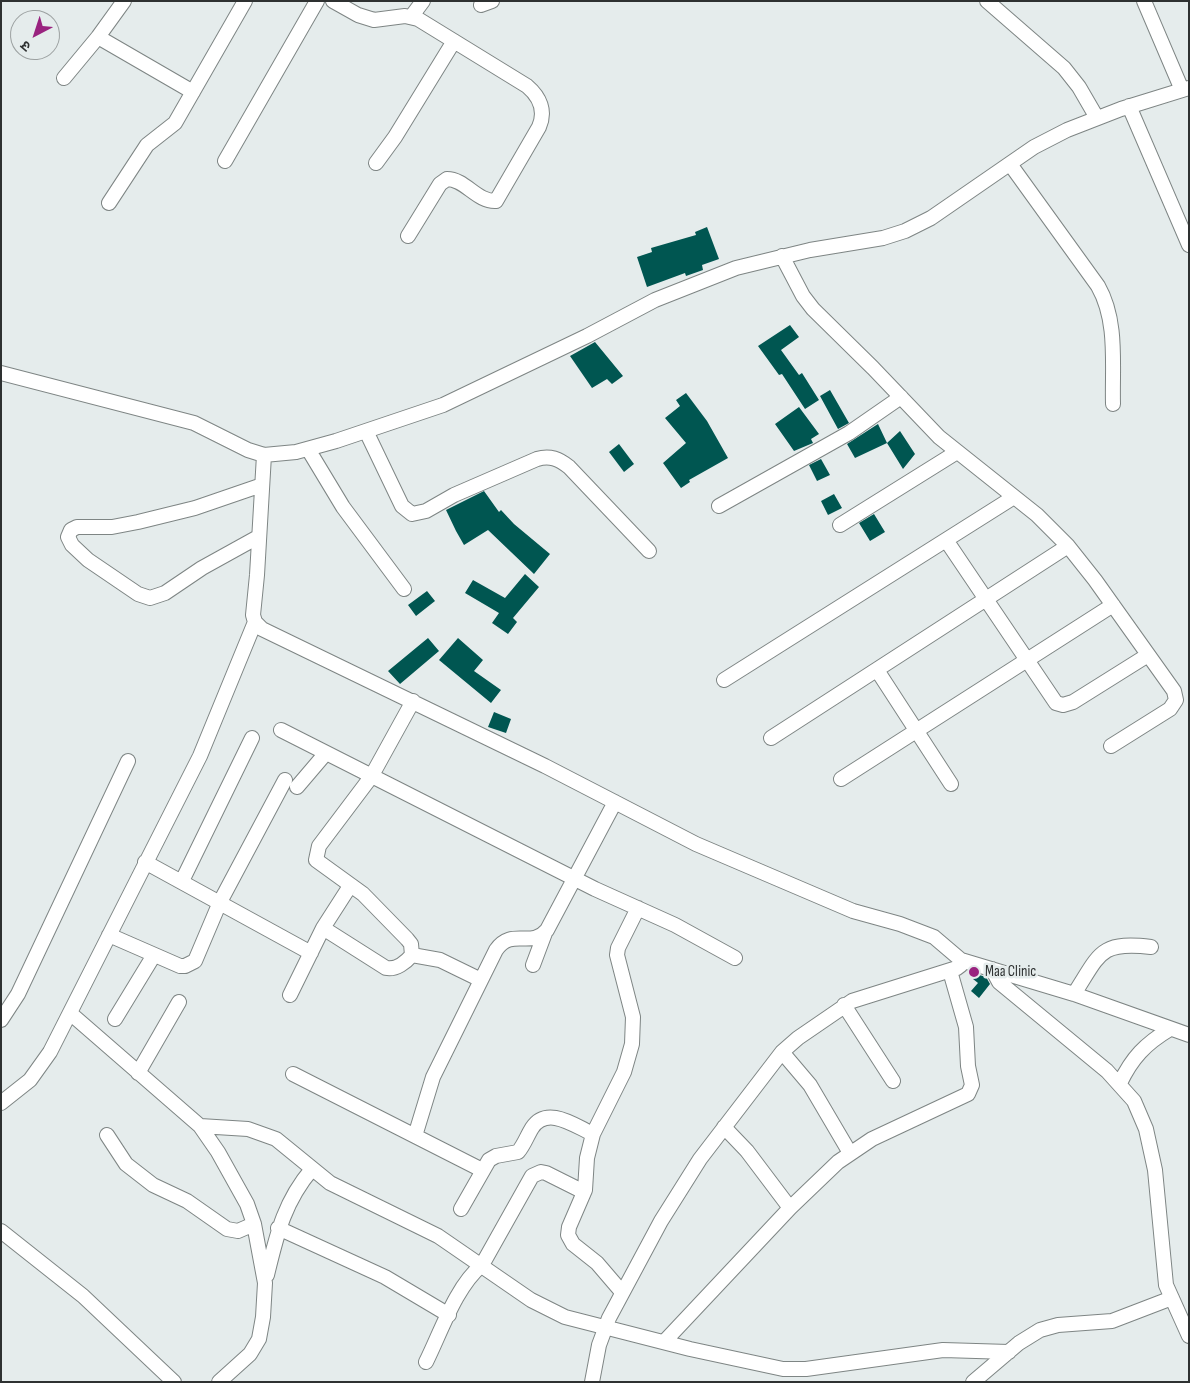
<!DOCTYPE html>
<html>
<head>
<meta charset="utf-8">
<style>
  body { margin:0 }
  #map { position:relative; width:1190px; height:1383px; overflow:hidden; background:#e5ecec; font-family:"Sofia Sans Condensed","Noto Sans Devanagari",sans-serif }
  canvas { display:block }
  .frame { position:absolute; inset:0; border:2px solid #2e3131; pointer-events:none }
  .north { position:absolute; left:10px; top:10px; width:50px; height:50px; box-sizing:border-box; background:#e5ecec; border:1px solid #9ca1a1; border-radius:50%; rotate:220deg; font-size:14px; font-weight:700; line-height:20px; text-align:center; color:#2e3131 }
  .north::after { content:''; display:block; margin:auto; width:18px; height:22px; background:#99237f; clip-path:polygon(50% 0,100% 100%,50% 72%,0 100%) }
</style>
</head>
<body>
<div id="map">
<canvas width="1190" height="1383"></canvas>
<div class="frame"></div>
<div class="north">उ</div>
</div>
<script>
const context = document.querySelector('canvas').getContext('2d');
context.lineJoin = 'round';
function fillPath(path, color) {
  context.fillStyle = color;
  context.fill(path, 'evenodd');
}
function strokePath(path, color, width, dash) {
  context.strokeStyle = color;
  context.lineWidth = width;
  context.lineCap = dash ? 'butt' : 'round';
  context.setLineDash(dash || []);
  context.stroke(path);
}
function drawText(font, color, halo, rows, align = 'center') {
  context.font = font + ' "Sofia Sans Condensed",sans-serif';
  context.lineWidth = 5;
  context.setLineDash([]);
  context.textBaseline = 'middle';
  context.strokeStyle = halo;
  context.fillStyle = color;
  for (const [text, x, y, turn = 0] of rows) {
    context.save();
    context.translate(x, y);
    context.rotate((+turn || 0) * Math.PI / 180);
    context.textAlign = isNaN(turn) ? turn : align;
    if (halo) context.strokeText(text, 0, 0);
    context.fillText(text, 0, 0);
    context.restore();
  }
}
fillPath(new Path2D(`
  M707,227L719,259L702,265L703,270L686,276L685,273L647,287L637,257L652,252L651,248L696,235L695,232Z
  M790,325L799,337L781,350L799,375L802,373L819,400L805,409L782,374L779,375L758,346Z
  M595,342L623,376L612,384L607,379L592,388L570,356Z
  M830,390L849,423L838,429L820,396Z
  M686,393L707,421L728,458L689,480L690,482L681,488L663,463L686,443L665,418L680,406L676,400Z
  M799,407L819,434L811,439L813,443L794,451L775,424Z
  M878,424L887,443L855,458L847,444Z
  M900,431L915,454L903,469L887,443Z
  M619,444L634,464L624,472L609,452Z
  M821,459L830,475L817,481L809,465Z
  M484,491L499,512L501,510L514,524L550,554L534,574L488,530L464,545L456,531L446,510Z
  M834,494L842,508L828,515L821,501Z
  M874,514L885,532L870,541L859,523Z
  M525,574L539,587L513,618L517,622L508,634L492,623L499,613L465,593L473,580L505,598Z
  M427,591L435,601L416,616L408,605Z
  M428,638L439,651L400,684L388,671Z
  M458,638L483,660L474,671L501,690L491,703L439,660Z
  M494,712L511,719L506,733L488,727Z
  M976,974L986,977L990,984L979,998L971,991L978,983L973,979Z`), '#005651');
const minor = new Path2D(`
  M333,1L358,15L374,20L405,16L418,19L527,86C540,97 546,111 539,127L496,201C477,202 465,179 447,179L440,184L408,236
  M987,1L1064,68L1079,87L1097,118
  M1144,1L1182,90
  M481,5L492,1
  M411,17L423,1
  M98,37L193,92
  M64,78L98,37L124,1
  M1129,106L1189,245
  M225,161L317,1
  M376,163L395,137L454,41
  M1010,164L1098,286C1118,321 1112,365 1113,404
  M109,203L147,145L175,123L245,1
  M782,256L803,296L813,309L873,368L939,437L1037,515L1068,546L1095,580L1174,691L1176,700L1170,709L1111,746
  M1,373L194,423L248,450L264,455L296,452L336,441L443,405L587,336L655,300L736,268L810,250L883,238L905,231L931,218L1034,147L1067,130L1121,109L1189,88
  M366,431L402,506L412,514L426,511L454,495L537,459C550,455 559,459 569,467L649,551
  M308,449L343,507L404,589
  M264,455L257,575L253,615L255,622L262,629L545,766L696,844L853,911L900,924L934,937L961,960V965L957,968L852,1001L798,1038L782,1052L700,1159L661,1221L609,1318L599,1345L592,1382
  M719,506L849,433L901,397
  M840,525L957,452
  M258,537L202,568L165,593L150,598L138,594L88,560L72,545L68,537L71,530L77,527H112L138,522L195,508L262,485
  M946,540L1056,703L1063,705L1073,702L1148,655
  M877,670L951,784
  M724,680L1014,497
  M281,730L595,889L675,925L735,958
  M771,738L1068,546
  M841,779L1113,605
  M297,787L326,753
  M145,862L311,953
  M182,881L252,738
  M323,928L386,968C396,970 406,962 412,955L411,944L407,939L363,894L316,860L319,846L371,777L413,701
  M109,935L180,966H185L195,961L220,902L285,780
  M412,955L440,960L481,980
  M961,960L1074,994L1189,1035
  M533,965L545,933
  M992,969L999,982L1107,1071L1134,1101L1146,1129L1155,1170L1166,1285L1189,1336
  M1074,994C1100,954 1099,941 1151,947
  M290,995L323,928L350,886
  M844,1005L893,1081
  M70,1013L200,1126L218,1152L247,1204L254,1224L265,1283L263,1317L259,1339L250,1354L219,1382
  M115,1019L154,955
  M1,1020L18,994L128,761
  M782,1052L810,1085L850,1153
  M138,1073L179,1002
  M293,1074L482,1170
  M1120,1083C1132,1058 1145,1044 1170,1029
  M1,1103L30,1080L50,1052L200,756L255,622
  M200,1126L248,1129L276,1139L330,1183L438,1236L531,1300L565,1317L690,1349L783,1369H806L943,1350L1009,1352
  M724,1127L747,1151L790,1208
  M107,1135L126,1164L153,1185L187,1201L227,1229L238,1231L254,1224
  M415,1136L433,1077L496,950C512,927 531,949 547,930L615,802
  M461,1209L489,1160L496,1156L518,1152C524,1145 527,1136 532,1128C547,1105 575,1126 593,1134
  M278,1228L385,1277L449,1315
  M1,1231L83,1296L174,1382
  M267,1275C277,1234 284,1202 312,1169
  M621,1291L597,1263L573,1244L568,1235L569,1227L585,1190L587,1158L593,1134L624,1072L632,1044L633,1017L617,955L618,948L638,908
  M664,1342L790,1208L838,1162L872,1139L968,1094L972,1085L968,1066L966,1027L950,971
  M426,1362C441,1332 456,1286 482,1265L532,1176L541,1172L546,1173L584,1192
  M973,1382L1019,1343L1040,1330L1058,1325L1112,1321L1172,1298`);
strokePath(minor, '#7e8584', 16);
strokePath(minor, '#fff', 14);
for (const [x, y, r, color] of [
  [974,972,6,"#99237f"]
]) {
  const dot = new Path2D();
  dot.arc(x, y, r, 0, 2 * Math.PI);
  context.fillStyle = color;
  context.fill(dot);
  strokePath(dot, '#e5ecec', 2);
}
drawText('15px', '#2e3131', '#e5ecec', [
  ["Maa Clinic",985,972]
], 'left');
</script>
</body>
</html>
